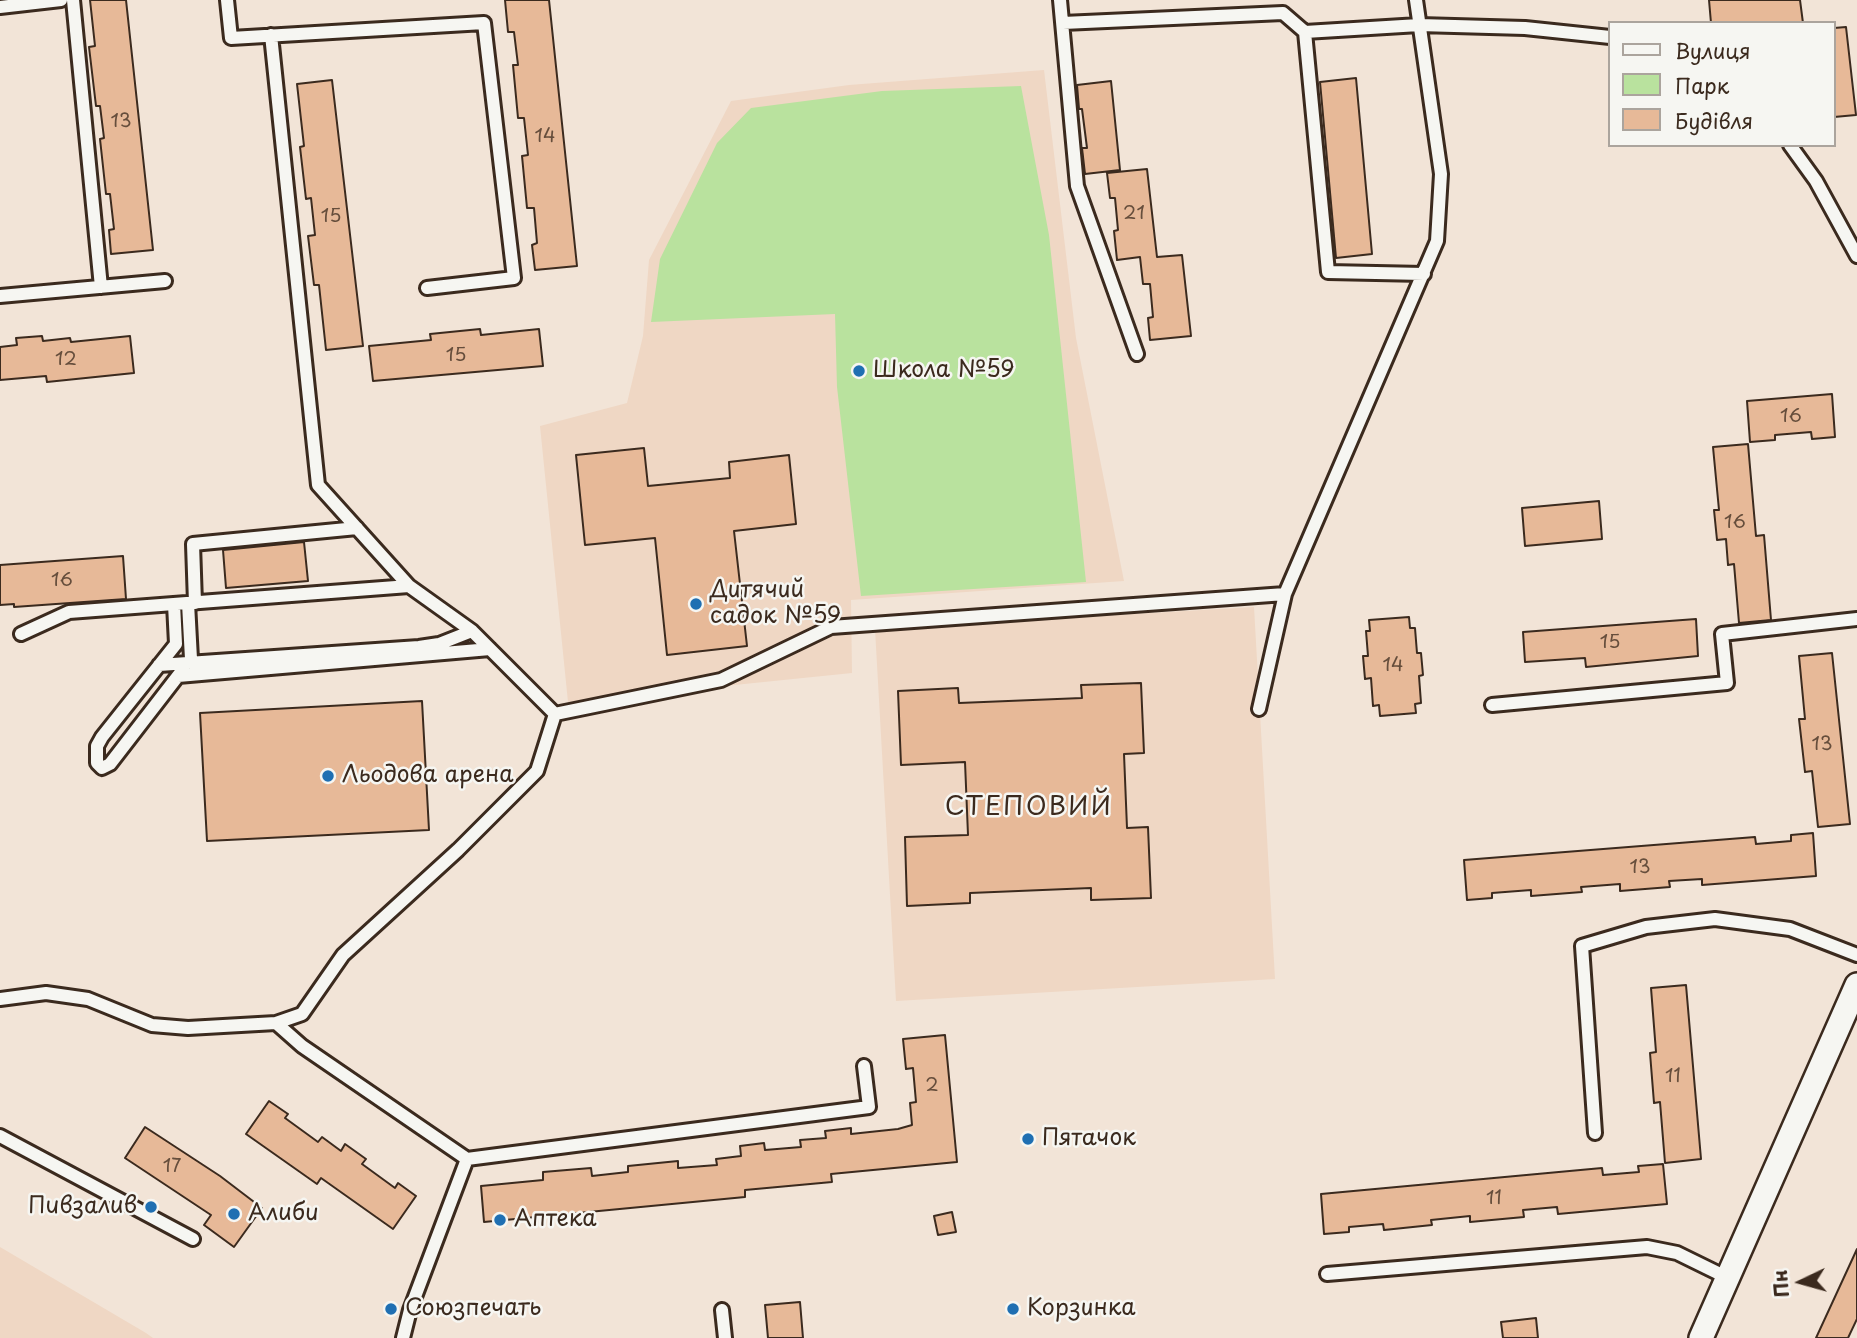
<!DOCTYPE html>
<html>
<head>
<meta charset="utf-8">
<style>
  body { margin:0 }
  #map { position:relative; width:1857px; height:1338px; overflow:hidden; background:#f2e4d7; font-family:"Playpen Sans",sans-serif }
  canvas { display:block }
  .legend { position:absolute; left:1608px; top:21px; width:228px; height:126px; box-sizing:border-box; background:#f6f6f2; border:2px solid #aba49d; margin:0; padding:9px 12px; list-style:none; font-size:21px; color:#3b2a1e }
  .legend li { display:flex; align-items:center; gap:14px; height:35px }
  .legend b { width:35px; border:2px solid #aba49d }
  .north { position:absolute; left:1766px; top:1247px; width:70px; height:70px; -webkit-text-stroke:5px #f6f6f2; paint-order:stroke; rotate:265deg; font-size:19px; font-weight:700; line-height:28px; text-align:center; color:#3b2a1e }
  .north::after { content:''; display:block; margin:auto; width:24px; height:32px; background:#3b2a1e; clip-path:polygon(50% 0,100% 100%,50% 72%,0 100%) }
</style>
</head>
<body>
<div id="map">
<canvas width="1857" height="1338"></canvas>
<ul class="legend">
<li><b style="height:9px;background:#f6f6f2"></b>Вулиця</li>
<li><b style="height:19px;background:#b9e29e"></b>Парк</li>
<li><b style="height:19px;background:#e7b998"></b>Будівля</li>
</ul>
<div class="north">Пн</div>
</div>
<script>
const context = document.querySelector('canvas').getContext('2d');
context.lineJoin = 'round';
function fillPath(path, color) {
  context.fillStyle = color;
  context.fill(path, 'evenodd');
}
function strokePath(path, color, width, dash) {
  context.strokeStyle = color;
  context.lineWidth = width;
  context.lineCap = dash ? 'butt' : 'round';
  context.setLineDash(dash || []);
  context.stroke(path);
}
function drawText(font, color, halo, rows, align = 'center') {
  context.font = font + ' "Playpen Sans",sans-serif';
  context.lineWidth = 5;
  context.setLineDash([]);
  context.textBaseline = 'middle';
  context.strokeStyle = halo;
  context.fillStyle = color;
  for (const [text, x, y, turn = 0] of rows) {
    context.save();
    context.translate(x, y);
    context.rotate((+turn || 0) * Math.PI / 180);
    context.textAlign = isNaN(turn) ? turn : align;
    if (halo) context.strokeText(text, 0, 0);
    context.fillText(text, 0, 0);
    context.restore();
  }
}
fillPath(new Path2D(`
  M1044,70L1076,338L1124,581L851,600L852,673L568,702L540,426L627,403L643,336L649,260L731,101L849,85Z
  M1254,607L1275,979L896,1001L875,629Z
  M0,1247L146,1333L153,1338H0Z`), '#efd7c4');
fillPath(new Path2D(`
  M1021,86L1049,235L1086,582L861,596L837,387L835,314L651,322L660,259L717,143L751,108L882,91Z`), '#b9e29e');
const building = new Path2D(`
  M90,0H126L153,250L111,254L109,230L114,229L110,194H106L100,139L104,138L100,106H96L89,47L95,46Z
  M505,0H549L577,266L535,270L532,245L537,243L534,208H527L522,156L528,155L524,118H518L513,65H518L514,32H508Z
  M1709,0H1800L1803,23H1711Z
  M1846,27L1856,115L1834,117V28Z
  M1356,78L1372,254L1336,258L1320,82Z
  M332,80L363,346L326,350L319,285H314L308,236L315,235L311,198L306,199L300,147L304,146L297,84Z
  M1111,81L1120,170L1085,174L1082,148H1087L1082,109H1079L1077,85Z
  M1147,169L1157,257L1182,255L1191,336L1150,340L1148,318L1153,317L1150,284H1143L1140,257L1117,260L1114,231L1118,230L1115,198H1110L1107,173Z
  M480,329L481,335L539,329L543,366L373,381L369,346L431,340L430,334Z
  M42,336L43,341L70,338L71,342L130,336L134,373L47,382L46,376L0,380V347L17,345L16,338Z
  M1832,394L1835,437L1812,439L1811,432L1775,435V440L1750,442L1747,401Z
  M1748,444L1756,536L1764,535L1771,620L1739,623L1734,564L1728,565L1726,539L1717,540L1714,510H1719L1713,447Z
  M644,448L648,486L730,478L729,462L789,455L796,524L734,531L747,646L667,655L655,538L585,545L576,455Z
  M1599,501L1602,539L1525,546L1522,508Z
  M304,542L308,581L226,588L223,550Z
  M123,556L126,599L14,607V604L0,605V565Z
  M1409,617L1410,628H1415L1417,653H1421L1423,675L1419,676L1421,703L1415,704L1416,713L1380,716L1379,705L1373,706L1371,678L1365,679L1363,656H1368L1366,631H1370L1369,620Z
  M1696,619L1698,656L1586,667L1585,658L1525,662L1523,632Z
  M1832,653L1850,824L1818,827L1812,771L1805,772L1799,719H1805L1799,656Z
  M1141,683L1144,753L1124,754L1127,828L1148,827L1151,898L1091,900V888L970,893V903L907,906L905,837L968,835L965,762L901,765L898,691L958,688L959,703L1082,698L1081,685Z
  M422,701L429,830L207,841L200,713Z
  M1813,833L1816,876L1702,885V879L1669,881L1670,887L1620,891V884L1581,887L1582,892L1531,896V890L1492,893V898L1467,900L1464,860L1755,837L1756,844L1791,841V835Z
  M1686,985L1701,1159L1665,1163L1660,1102L1654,1103L1650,1053L1656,1052L1651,988Z
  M945,1035L957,1162L831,1174L832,1182L745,1190V1197L484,1222L481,1186L543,1180V1172L591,1168L592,1176L628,1172V1166L678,1161V1168L717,1165L716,1159L741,1156L740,1146L764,1143L765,1150L801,1147L800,1140L826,1138L825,1131L851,1128V1134L898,1129L912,1125L910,1103L916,1102L913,1068L906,1069L903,1039Z
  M269,1101L288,1114L285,1118L318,1142L322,1137L341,1151L345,1144L366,1159L362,1164L395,1188L398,1183L416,1196L393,1229L321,1178L317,1184L246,1134Z
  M145,1127L220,1176L262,1208L234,1247L204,1225L211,1215L125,1158Z
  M1663,1164L1667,1204L1558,1214L1557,1207L1523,1210L1524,1217L1470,1222V1216L1431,1220L1432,1225L1384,1230L1383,1224L1349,1227V1232L1324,1234L1321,1194L1602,1168L1603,1175L1639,1172L1638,1166Z
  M952,1212L956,1232L938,1235L934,1216Z
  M1857,1249V1319L1848,1338H1816Z
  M800,1302L803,1338H768L765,1305Z
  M1536,1318L1538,1338H1503L1501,1322Z`);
fillPath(building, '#e7b998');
strokePath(building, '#3b2a1e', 2);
const lane = new Path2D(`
  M73,0L101,287
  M227,0L231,38L484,23L514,278L427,288
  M1060,0L1077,186L1137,354
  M0,7L61,0
  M1063,23L1283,13L1305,32L1419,25L1525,28L1610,37
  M1305,32L1328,272L1424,274
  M271,35L318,485L409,586
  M1790,145L1816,181L1857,256
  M0,296L165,281
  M1285,594L1437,241L1441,174L1416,0
  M195,603L193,544L357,528
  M174,604L176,644L102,737L97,746V763L102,768L110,764L191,659L188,603
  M159,665L419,647L439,644L472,631
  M178,676L490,649
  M1492,705L1727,683L1722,634L1857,619
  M555,714L721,680L831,627L1285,594L1259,709
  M0,999L46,993L88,999L152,1025L188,1028L276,1023L302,1014L343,955L458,850L537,771L555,714L472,631L409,586L69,612L21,634
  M276,1023L302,1046L467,1159L869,1107L864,1066
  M1595,1133L1582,946L1646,927L1715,919L1790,929L1857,955
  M0,1136L193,1239
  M1327,1274L1647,1247L1677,1253L1728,1278
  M722,1310L725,1338
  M403,1338L410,1310L467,1159`);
const street = new Path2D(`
  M1701,1338L1857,985`);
strokePath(lane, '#3b2a1e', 18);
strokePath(street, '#3b2a1e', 28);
strokePath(lane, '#f6f6f2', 12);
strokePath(street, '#f6f6f2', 23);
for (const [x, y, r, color] of [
  [859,371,7,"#1f6fb2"],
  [696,604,7,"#1f6fb2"],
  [328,776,7,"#1f6fb2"],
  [1028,1139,7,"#1f6fb2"],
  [151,1207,7,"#1f6fb2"],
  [234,1214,7,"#1f6fb2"],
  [500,1220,7,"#1f6fb2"],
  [391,1309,7,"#1f6fb2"],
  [1013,1309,7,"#1f6fb2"]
]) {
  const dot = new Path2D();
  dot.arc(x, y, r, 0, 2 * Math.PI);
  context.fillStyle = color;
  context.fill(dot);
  strokePath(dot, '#f6f6f2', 2.5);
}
drawText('19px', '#664e3c', null, [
  ["13",121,122],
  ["14",545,137],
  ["21",1134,214],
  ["15",331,217],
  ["15",456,356],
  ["12",66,360],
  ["16",1791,417],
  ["16",1735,523],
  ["16",62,581],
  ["15",1610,643],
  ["14",1393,666],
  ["13",1822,745],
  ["13",1640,868],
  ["11",1673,1077],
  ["2",932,1086],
  ["17",172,1167],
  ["11",1494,1199]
]);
drawText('23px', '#3b2a1e', '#f6f6f2', [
  ["Школа №59",873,371],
  ["Дитячий",710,591],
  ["садок №59",710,617],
  ["Льодова арена",342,776],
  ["Пятачок",1042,1139],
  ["Пивзалив",137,1207,"right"],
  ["Алиби",248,1214],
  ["Аптека",514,1220],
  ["Союзпечать",405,1309],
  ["Корзинка",1027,1309]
], 'left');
context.letterSpacing = '2px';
drawText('26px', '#3b2a1e', '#f6f6f2', [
  ["СТЕПОВИЙ",1029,808]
]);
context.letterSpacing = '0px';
</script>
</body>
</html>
